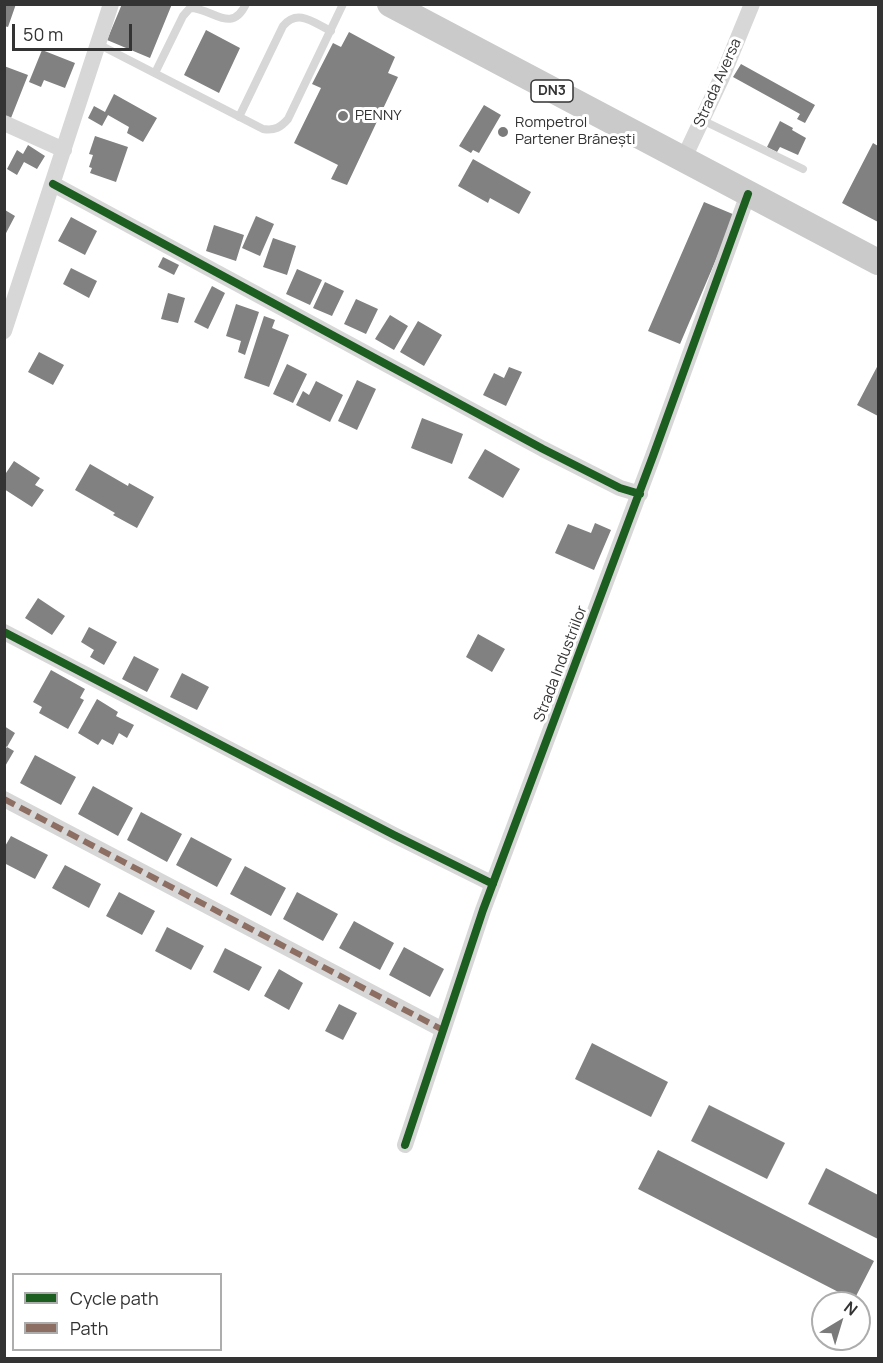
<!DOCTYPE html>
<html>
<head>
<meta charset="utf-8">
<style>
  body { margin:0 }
  #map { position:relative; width:883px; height:1363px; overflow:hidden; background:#fff; font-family:Manrope,sans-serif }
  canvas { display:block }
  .frame { position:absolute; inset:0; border:6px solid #333; pointer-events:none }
  .legend { position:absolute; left:12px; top:1273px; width:210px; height:78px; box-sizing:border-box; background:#fff; border:2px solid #adadad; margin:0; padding:8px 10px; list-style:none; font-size:18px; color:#333 }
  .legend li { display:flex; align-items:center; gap:12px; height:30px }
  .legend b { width:30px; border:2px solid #adadad }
  .north { position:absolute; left:811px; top:1291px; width:60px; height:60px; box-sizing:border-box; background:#fff; border:2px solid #adadad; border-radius:50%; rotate:38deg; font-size:16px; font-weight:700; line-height:24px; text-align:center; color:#333 }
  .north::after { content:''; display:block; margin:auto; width:21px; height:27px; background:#7a7a7a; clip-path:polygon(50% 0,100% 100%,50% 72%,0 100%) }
  .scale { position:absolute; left:12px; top:24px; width:120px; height:27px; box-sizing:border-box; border:3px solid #333; border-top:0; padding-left:8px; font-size:18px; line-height:21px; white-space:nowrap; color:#333; -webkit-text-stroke:4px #fff; paint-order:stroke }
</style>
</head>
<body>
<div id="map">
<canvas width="883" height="1363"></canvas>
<div class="frame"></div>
<ul class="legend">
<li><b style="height:8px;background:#1b5e20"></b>Cycle path</li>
<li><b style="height:8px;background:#8d6e63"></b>Path</li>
</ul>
<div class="north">N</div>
<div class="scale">50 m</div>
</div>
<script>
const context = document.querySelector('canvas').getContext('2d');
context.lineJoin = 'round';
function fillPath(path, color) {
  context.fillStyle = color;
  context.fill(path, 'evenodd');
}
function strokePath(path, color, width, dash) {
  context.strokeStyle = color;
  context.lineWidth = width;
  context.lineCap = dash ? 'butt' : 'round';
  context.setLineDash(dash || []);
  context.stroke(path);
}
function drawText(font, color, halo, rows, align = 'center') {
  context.font = font + ' Manrope,sans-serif';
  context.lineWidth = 6;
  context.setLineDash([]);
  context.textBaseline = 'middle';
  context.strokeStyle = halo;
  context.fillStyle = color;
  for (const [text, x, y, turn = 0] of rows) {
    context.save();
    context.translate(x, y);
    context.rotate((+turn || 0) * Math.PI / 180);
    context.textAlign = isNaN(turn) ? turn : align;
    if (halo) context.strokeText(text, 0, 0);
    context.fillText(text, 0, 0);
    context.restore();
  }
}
fillPath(new Path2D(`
  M4,4H16L8,27L4,26Z
  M122,4H172L150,58L107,40Z
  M206,30L240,48L219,93L184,75Z
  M349,32L395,57L388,73L398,77L347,185L331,179L338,165L294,143L321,88L312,84L333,43L341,47Z
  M42,50L75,63L65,88L44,80L41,87L29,82Z
  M741,64L815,105L805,123L797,119L800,114L733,77Z
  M4,66L28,75L11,118L4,115Z
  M114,94L157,118L143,142L127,133L129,127L108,115L102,126L88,118L94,106L105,112Z
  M484,105L501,115L479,153L473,150L471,153L459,146Z
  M780,121L793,128L792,130L806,138L798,155L780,147L777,152L767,147Z
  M95,136L128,147L116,182L90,173L92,168L89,167L93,155L89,154Z
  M873,143L878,146V222L842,203Z
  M28,145L45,156L37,169L24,162L17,175L7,169L17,150L23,154Z
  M473,159L531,192L519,214L490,198L488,203L458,186Z
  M704,202L735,215L680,344L648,331Z
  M5,210L15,216L5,235Z
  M256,216L274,224L260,256L242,248Z
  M71,217L97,231L85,255L58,241Z
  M214,225L244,235L236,261L206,251Z
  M273,238L296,246L287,275L263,267Z
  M163,257L179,265L174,275L158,267Z
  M71,268L97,281L89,298L63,284Z
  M297,269L322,280L310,305L286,294Z
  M325,282L344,291L332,316L313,308Z
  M212,286L225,293L208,329L194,322Z
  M168,293L185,298L178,323L161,319Z
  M356,299L378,309L366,334L344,324Z
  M236,304L259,312L245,355L238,352L241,341L226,336Z
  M390,315L408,326L394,350L375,339Z
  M264,316L275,320L272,328L289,335L269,387L244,378Z
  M418,321L442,335L424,366L400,352Z
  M39,352L64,365L53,385L28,372Z
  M287,364L307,374L293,403L273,394Z
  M878,365V416L857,405Z
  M509,367L522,372L506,406L483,395L494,373L504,378Z
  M357,380L376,389L357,430L338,421Z
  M316,381L343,395L330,422L296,405L303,391L309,395Z
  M422,418L463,434L452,464L411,448Z
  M485,449L520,469L503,498L468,478Z
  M14,461L40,478L35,485L44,490L32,507L4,489V476Z
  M90,464L128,486L129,483L154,497L137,528L113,515L115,513L75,490Z
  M595,523L611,530L594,570L555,553L568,524L591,533Z
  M38,598L65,616L52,635L25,618Z
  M89,627L117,642L104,665L90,657L94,650L81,642Z
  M478,634L505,649L492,672L466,657Z
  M134,656L159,669L147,692L122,679Z
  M51,670L85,689L80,698L84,700L68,729L39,713L42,707L33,702Z
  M182,673L209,687L197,710L170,697Z
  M97,699L118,712L116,716L134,725L127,738L119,733L113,745L102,739L98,745L78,733Z
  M4,726L15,733L7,747L4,745Z
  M7,747L14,751L4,768V751Z
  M35,755L76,777L61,805L20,783Z
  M93,786L133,808L118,836L78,814Z
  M141,812L182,834L167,862L127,840Z
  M11,836L48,855L35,879L4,863V848Z
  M191,837L232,859L217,887L176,865Z
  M65,865L101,884L89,908L52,888Z
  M245,866L286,888L271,916L230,894Z
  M119,892L155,911L142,935L106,916Z
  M297,892L338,914L323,941L283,919Z
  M354,921L394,943L380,970L339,948Z
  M167,927L204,946L191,970L155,951Z
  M404,947L444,969L430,997L389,975Z
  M225,948L262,967L249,991L213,972Z
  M279,969L303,983L289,1010L264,996Z
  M339,1004L357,1013L343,1040L325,1031Z
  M592,1043L668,1082L651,1117L575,1079Z
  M709,1105L785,1143L767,1179L691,1141Z
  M658,1150L874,1261L854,1300L638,1189Z
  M826,1168L878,1195V1239L808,1204Z`), '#818181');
strokePath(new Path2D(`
  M98,44L263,129C275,131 281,127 288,119L343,4
  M155,73L183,16L190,8C213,8 231,35 246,4
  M239,117L283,26C298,8 314,23 331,31
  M702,120L803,169`), '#d7d7d7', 8);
strokePath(new Path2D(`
  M4,123L64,150
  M683,160L722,77L752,4
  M53,184L543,449L620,488L640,494
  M4,331L111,4
  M4,632L394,835L493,884
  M4,799L443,1030
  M405,1145L483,910L653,456L748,194`), '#d7d7d7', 16);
strokePath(new Path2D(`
  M390,4L878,262`), '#cacaca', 26);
strokePath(new Path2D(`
  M4,799L443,1030`), '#8d6e63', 6, [12, 6]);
strokePath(new Path2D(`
  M53,184L543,449L620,488L640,494
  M4,632L394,835L493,884
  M405,1145L483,910L653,456L748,194`), '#1b5e20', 8);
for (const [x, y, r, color] of [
  [343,116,6,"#7a7a7a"],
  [503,132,6,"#7a7a7a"]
]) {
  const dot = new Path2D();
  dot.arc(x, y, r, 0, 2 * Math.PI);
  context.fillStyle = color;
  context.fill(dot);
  strokePath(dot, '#fff', 2);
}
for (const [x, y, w] of [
  [552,91,42]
]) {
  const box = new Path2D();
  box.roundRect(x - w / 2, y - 11, w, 22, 4.5);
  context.fillStyle = '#fff';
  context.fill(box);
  strokePath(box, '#333', 1.5);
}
drawText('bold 14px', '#333', null, [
  ["DN3",552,91]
]);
drawText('15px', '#333', '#fff', [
  ["Strada Aversa",718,83,-66],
  ["Strada Industriilor",561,664,-69]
]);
drawText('15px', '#333', '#fff', [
  ["PENNY",355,116],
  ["Rompetrol",515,123],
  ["Partener Brănești",515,140]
], 'left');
</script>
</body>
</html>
